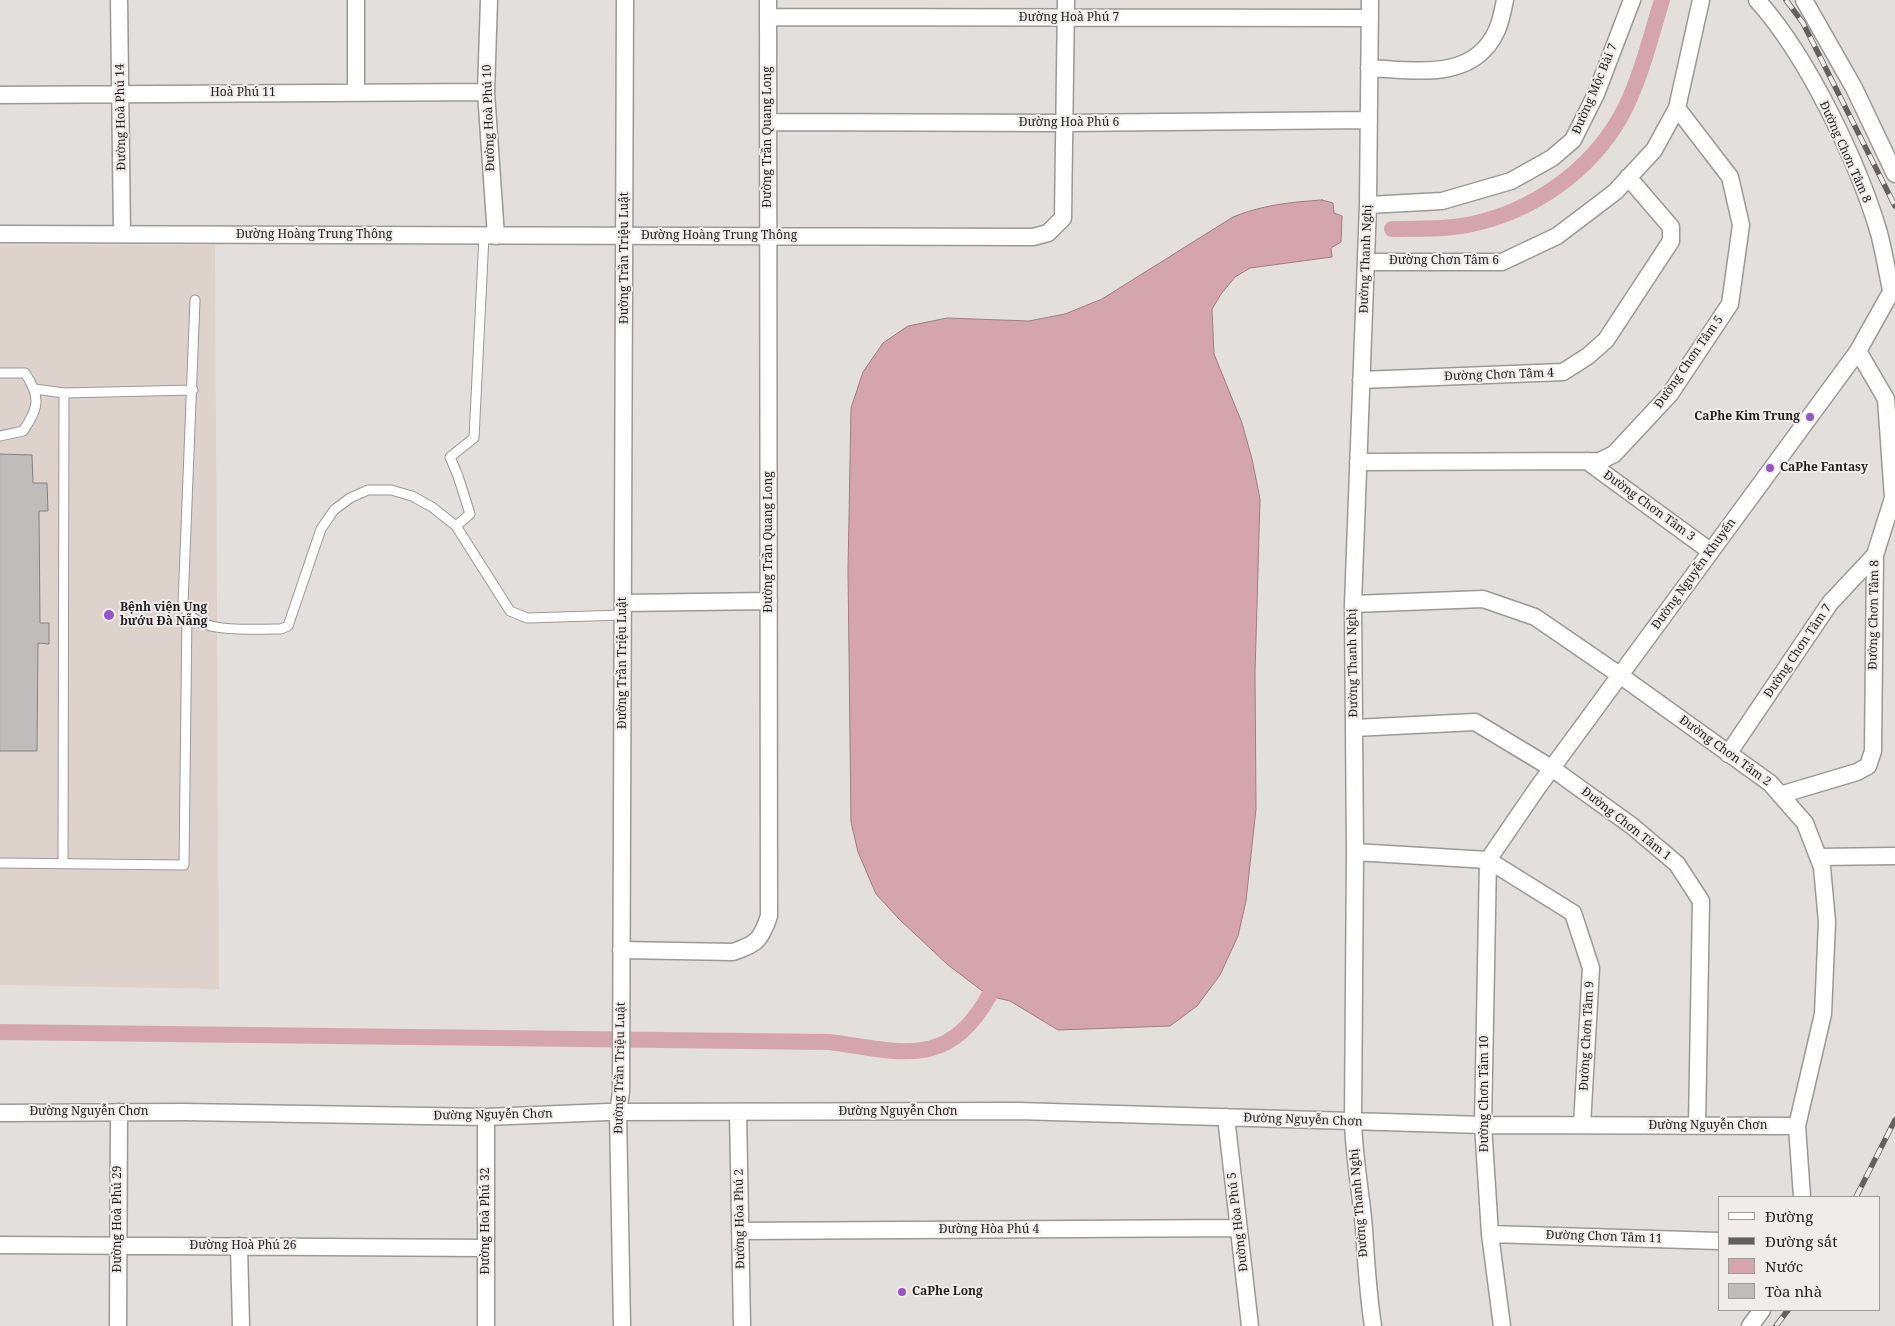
<!DOCTYPE html>
<html>
<head>
<meta charset="utf-8">
<style>
  body { margin:0 }
  #map { position:relative; width:1895px; height:1326px; overflow:hidden; background:#e3dfdd; font-family:"Noto Serif",serif }
  canvas { display:block }
  .legend { position:absolute; left:1718px; top:1196px; width:162px; height:115px; box-sizing:border-box; background:#f0ecea; border:1px solid #9d9a98; margin:0; padding:6px 9px; list-style:none; font-size:15px; color:#201e1e }
  .legend li { display:flex; align-items:center; gap:10px; height:25px }
  .legend b { width:25px; border:1px solid #9d9a98 }
</style>
</head>
<body>
<div id="map">
<canvas width="1895" height="1326"></canvas>
<ul class="legend">
<li><b style="height:6px;background:#fff"></b>Đường</li>
<li><b style="height:6px;background:#636160"></b>Đường sắt</li>
<li><b style="height:14px;background:#d5a5ad"></b>Nước</li>
<li><b style="height:14px;background:#c1bcbc"></b>Tòa nhà</li>
</ul>
</div>
<script>
const context = document.querySelector('canvas').getContext('2d');
context.lineJoin = 'round';
function fillPath(path, color) {
  context.fillStyle = color;
  context.fill(path, 'evenodd');
}
function strokePath(path, color, width, dash) {
  context.strokeStyle = color;
  context.lineWidth = width;
  context.lineCap = dash ? 'butt' : 'round';
  context.setLineDash(dash || []);
  context.stroke(path);
}
function drawText(font, color, halo, rows, align = 'center') {
  context.font = font + ' "Noto Serif",serif';
  context.lineWidth = 4;
  context.setLineDash([]);
  context.textBaseline = 'middle';
  context.strokeStyle = halo;
  context.fillStyle = color;
  for (const [text, x, y, turn = 0] of rows) {
    context.save();
    context.translate(x, y);
    context.rotate((+turn || 0) * Math.PI / 180);
    context.textAlign = isNaN(turn) ? turn : align;
    if (halo) context.strokeText(text, 0, 0);
    context.fillText(text, 0, 0);
    context.restore();
  }
}
fillPath(new Path2D(`
  M0,245H215L219,989L0,985Z`), '#ded2cd');
const water = new Path2D(`
  M1322,200L1333,203L1334,213L1342,216L1341,242L1331,248L1332,257L1250,268L1235,277L1221,294L1212,309L1214,354L1242,423L1252,459L1260,499L1255,673L1256,809L1246,901L1238,936L1220,975L1197,1006L1170,1026L1058,1030L1010,1001L989,996L948,965L899,919L876,894L858,852L851,822L848,570L851,408L863,372L883,343L908,326L947,318L1029,321L1065,314L1102,299L1233,217C1262,205 1291,202 1322,200Z`);
fillPath(water, '#d5a5ad');
strokePath(water, '#9f7c82', 1);
strokePath(new Path2D(`
  M1392,229C1417,228 1447,230 1472,224C1532,211 1588,173 1620,118C1640,82 1650,39 1662,0
  M0,1032L829,1042C900,1051 947,1071 989,996`), '#d5a5ad', 16);
const building = new Path2D(`
  M0,454L32,455L33,483H47L48,511H39L40,623H49V644L38,643L37,751H0Z`);
fillPath(building, '#c1bcbc');
strokePath(building, '#84807f', 1);
const lane = new Path2D(`
  M195,300L183,604C195,637 252,628 281,629L288,626L321,529L334,510L350,498L368,490H391L412,496L432,507L456,526L510,611L527,618L623,615
  M0,373H25C41,397 39,408 23,431L0,436
  M35,389L64,393L193,390
  M456,526L470,514L458,476L450,457L474,438L484,236
  M63,862L64,393
  M0,863L184,865L187,613`);
const street = new Path2D(`
  M119,0L122,234
  M489,0L486,92L496,236
  M1370,0L1368,205L1353,604L1355,852L1353,1121C1354,1158 1361,1193 1364,1229C1366,1262 1368,1294 1373,1326
  M1757,0C1807,55 1858,162 1879,233C1884,252 1887,271 1891,290
  M1804,0L1854,88L1895,174
  M768,17L1370,18
  M1369,68C1415,70 1474,82 1497,30C1501,21 1503,10 1505,0
  M356,93V0
  M0,95L486,92
  M768,122L1064,123L1369,120
  M1368,205L1442,201L1511,181L1552,158L1573,140L1596,94L1632,0
  M0,234L1033,237L1048,233L1063,218L1066,0
  M1366,262H1502L1557,236L1615,192L1654,150L1677,108L1701,0
  M1361,380L1563,372L1588,356L1606,340L1671,241V227L1628,177
  M1587,461L1710,551
  M1358,462L1600,461L1614,454L1670,394L1730,304L1741,225L1730,177L1677,108
  M623,603L769,601
  M1353,604L1483,599L1535,617L1621,676L1770,783L1805,823L1822,867L1827,922L1823,1014L1797,1126L1802,1197
  M1354,728L1475,722L1553,769L1632,826L1677,864L1701,901L1697,1126
  M1728,754L1830,603L1875,555
  M1780,795L1857,772L1868,766L1873,751L1875,555L1893,498L1886,399L1858,351
  M1355,852L1488,860L1573,913L1591,968L1582,1125
  M1818,857L1895,856
  M1488,860L1538,787L1858,351L1895,285
  M1488,860L1483,1125L1490,1234L1502,1326
  M621,950L733,952C757,944 761,940 769,916L768,0
  M738,1112L742,1326
  M0,1113L184,1112L486,1117L608,1112L1018,1111L1483,1125L1797,1126
  M486,1117V1326
  M1226,1117L1250,1326
  M740,1231L1239,1228
  M1490,1234L1719,1241
  M0,1245L486,1248
  M239,1246L241,1326
  M118,1326L119,1112
  M622,1326L618,1113L621,1092L625,0
  M1750,1326L1762,1310`);
strokePath(lane, '#9c9896', 11);
strokePath(street, '#9c9896', 19);
strokePath(lane, '#fff', 9);
strokePath(street, '#fff', 16);
const rail = new Path2D(`
  M1786,0L1803,23L1895,206
  M1856,1197L1895,1120
  M1776,1326L1788,1310`);
strokePath(rail, '#636160', 5.5);
strokePath(rail, '#f0ecea', 4, [11]);
for (const [x, y, r, color] of [
  [1810,417,5,"#9455ca"],
  [1770,468,5,"#9455ca"],
  [109,615,6,"#9455ca"],
  [902,1292,5,"#9455ca"]
]) {
  const dot = new Path2D();
  dot.arc(x, y, r, 0, 2 * Math.PI);
  context.fillStyle = color;
  context.fill(dot);
  strokePath(dot, '#f0ecea', 2);
}
drawText('12px', '#201e1e', '#f0ecea', [
  ["Đường Hoà Phú 7",1069,18],
  ["Đường Mộc Bài 7",1595,89,-67],
  ["Hoà Phú 11",243,93],
  ["Đường Hoà Phú 14",121,117,-91],
  ["Đường Hoà Phú 10",489,118,-92],
  ["Đường Hoà Phú 6",1069,123],
  ["Đường Trần Quang Long",768,137,-90],
  ["Đường Chơn Tâm 8",1845,152,66],
  ["Đường Hoàng Trung Thông",314,235],
  ["Đường Hoàng Trung Thông",719,236],
  ["Đường Trần Triệu Luật",625,258,-90],
  ["Đường Thanh Nghị",1366,259,-88],
  ["Đường Chơn Tâm 6",1444,261],
  ["Đường Chơn Tâm 5",1689,362,-55],
  ["Đường Chơn Tâm 4",1499,375,-2],
  ["Đường Chơn Tâm 3",1649,506,36],
  ["Đường Trần Quang Long",769,542,-90],
  ["Đường Nguyễn Khuyến",1694,574,-54],
  ["Đường Chơn Tâm 8",1874,615,-89],
  ["Đường Chơn Tâm 7",1798,651,-56],
  ["Đường Trần Triệu Luật",623,663,-90],
  ["Đường Thanh Nghị",1353,663,-91],
  ["Đường Chơn Tâm 2",1725,751,36],
  ["Đường Chơn Tâm 1",1626,824,38],
  ["Đường Chơn Tâm 9",1587,1036,-87],
  ["Đường Trần Triệu Luật",620,1068,-89],
  ["Đường Chơn Tâm 10",1485,1094,-90],
  ["Đường Nguyễn Chơn",89,1112],
  ["Đường Nguyễn Chơn",898,1112],
  ["Đường Nguyễn Chơn",493,1115,-1],
  ["Đường Nguyễn Chơn",1303,1120,2],
  ["Đường Nguyễn Chơn",1708,1126],
  ["Đường Thanh Nghị",1359,1203,-95],
  ["Đường Hoà Phú 29",118,1219,-90],
  ["Đường Hòa Phú 2",740,1219,-91],
  ["Đường Hoà Phú 32",486,1221,-90],
  ["Đường Hòa Phú 5",1238,1222,-97],
  ["Đường Hòa Phú 4",989,1230],
  ["Đường Chơn Tâm 11",1604,1237,2],
  ["Đường Hoà Phú 26",243,1246]
]);
drawText('bold 12px', '#201e1e', '#f0ecea', [
  ["CaPhe Kim Trung",1800,417,"right"],
  ["CaPhe Fantasy",1780,468],
  ["Bệnh viện Ung",120,608],
  ["bướu Đà Nẵng",120,622],
  ["CaPhe Long",912,1292]
], 'left');
</script>
</body>
</html>
